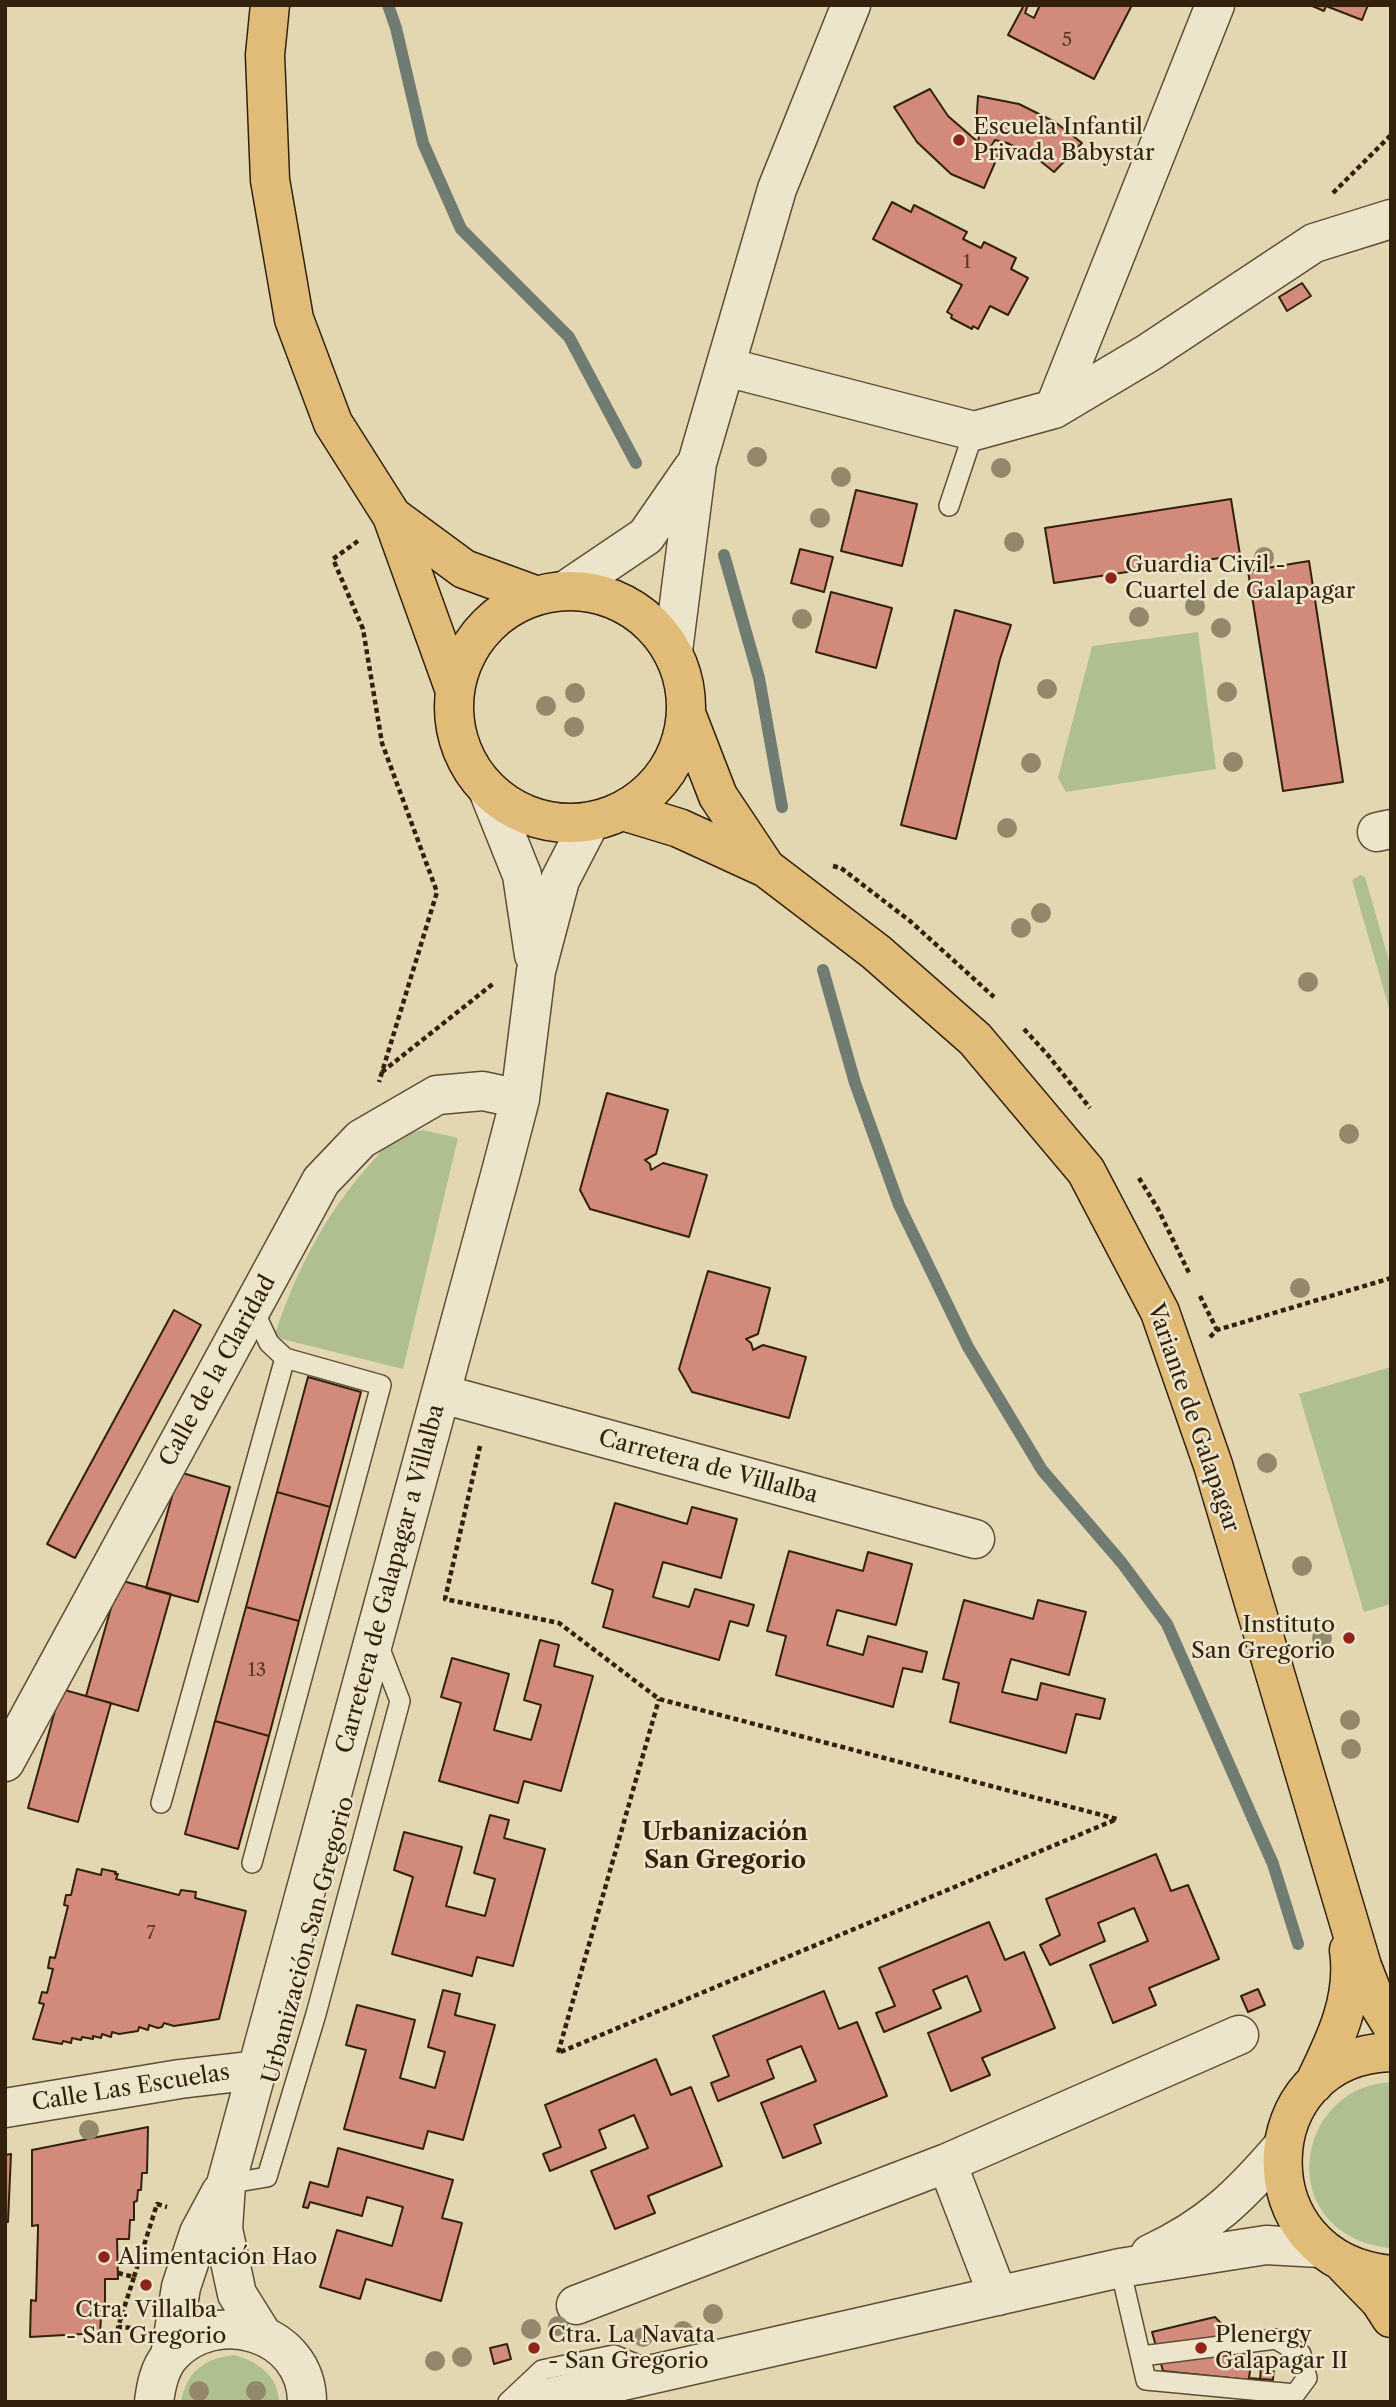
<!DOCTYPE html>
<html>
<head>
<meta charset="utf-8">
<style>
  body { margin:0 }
  #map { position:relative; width:1396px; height:2407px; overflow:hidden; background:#e2d7b1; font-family:"Libre Caslon Text",serif }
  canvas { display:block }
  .frame { position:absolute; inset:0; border:7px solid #33210d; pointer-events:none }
</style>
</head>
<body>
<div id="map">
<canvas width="1396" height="2407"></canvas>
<div class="frame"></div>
</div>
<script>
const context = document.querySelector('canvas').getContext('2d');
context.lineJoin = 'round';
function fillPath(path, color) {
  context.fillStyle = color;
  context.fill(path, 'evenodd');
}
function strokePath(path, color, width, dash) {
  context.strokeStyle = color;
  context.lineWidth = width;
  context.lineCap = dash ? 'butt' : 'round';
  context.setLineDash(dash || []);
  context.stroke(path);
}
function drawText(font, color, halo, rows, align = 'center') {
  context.font = font + ' "Libre Caslon Text",serif';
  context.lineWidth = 5;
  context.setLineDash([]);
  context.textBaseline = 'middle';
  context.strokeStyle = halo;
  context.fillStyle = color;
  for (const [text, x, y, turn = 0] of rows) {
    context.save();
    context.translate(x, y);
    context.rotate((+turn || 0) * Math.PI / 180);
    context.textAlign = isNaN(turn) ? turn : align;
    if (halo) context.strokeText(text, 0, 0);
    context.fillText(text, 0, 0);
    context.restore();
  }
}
fillPath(new Path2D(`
  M1198,632L1216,769L1066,792L1058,778L1092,646Z
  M1360,875L1365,877L1391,968V1015L1352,880Z
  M423,1130L458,1138L403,1369L274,1337C295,1273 325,1214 371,1163C378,1156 384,1146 392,1139C400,1133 414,1132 423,1130Z
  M1391,1367V1604L1364,1612L1299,1394Z
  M1391,2082V2248H1389C1375,2246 1361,2243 1348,2235C1279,2194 1308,2086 1391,2082Z
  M234,2355C257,2361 278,2375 279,2402H181C186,2372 205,2358 234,2355Z`), '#afbf8f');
strokePath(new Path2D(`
  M388,5L396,28L423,143L461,229L569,337L636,463
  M724,555L759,678L782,807
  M823,970L855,1083L899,1205L968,1347L1042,1470L1122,1563L1167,1624L1273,1864L1298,1944`), '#707b72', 12);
const building = new Path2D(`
  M1024,5H1028L1025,13L1034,18L1040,5H1132L1094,79L1008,35Z
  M1310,5H1368L1362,20L1326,6L1324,11Z
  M930,89L948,116L978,142L980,130L976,129L978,96L1019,104L1055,122L1082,143L1054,172L1034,156L1007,143L995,140L991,146L1000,151L984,188L951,174L917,142L894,107Z
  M892,202L911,212L914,205L967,232L963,239L981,248L984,242L1016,258L1011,269L1028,278L1008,315L990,306L978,329L973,326L972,329L951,318L952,315L947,312L962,285L873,239Z
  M1302,283L1311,296L1287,311L1279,297Z
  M856,490L917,504L902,566L841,551Z
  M1231,499L1240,555L1054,583L1045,528Z
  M800,549L833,557L824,592L791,583Z
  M1309,561L1343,782L1283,791L1248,571Z
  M831,592L892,608L876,668L816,652Z
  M955,610L1011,625L1000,659L956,839L901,825Z
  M607,1093L668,1110L656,1154L645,1160L650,1164L651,1170L663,1163L707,1175L689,1237L590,1209L580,1190Z
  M708,1271L770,1288L758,1334L746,1339L751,1343L753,1350L763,1345L806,1357L789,1418L692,1392L679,1369Z
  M174,1310L201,1325L75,1558L47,1544Z
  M308,1377L361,1392L330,1507L277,1492Z
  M179,1472L230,1487L198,1602L146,1588Z
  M277,1492L330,1507L299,1621L246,1607Z
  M615,1503L687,1524L692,1507L737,1519L721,1578L663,1562L653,1597L689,1607L695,1589L754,1605L748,1626L730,1621L719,1660L603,1627L613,1590L592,1583Z
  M789,1551L863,1571L868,1552L912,1564L896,1625L837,1610L827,1645L863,1655L868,1636L927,1652L922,1672L903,1668L893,1707L776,1675L786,1636L767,1631Z
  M119,1580L171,1594L138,1711L86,1696Z
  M964,1600L1033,1619L1038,1600L1086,1612L1069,1675L1011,1659L1002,1692L1037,1700L1041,1683L1105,1699L1100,1719L1076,1714L1066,1753L950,1722L959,1683L943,1679Z
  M246,1607L299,1621L269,1736L215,1721Z
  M540,1640L559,1645L554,1666L593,1676L561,1791L524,1781L518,1803L439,1781L461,1703L441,1697L452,1658L509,1674L494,1730L531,1740L541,1705L524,1700Z
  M61,1689L111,1703L78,1822L28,1808Z
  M215,1721L269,1736L238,1849L185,1834Z
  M490,1815L509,1820L504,1838L545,1849L513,1966L477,1957L472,1976L392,1954L413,1877L394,1870L404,1832L462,1847L446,1906L485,1916L495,1879L474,1873Z
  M1156,1854L1171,1891L1188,1885L1219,1959L1149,1988L1156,2005L1113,2023L1090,1965L1148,1941L1134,1908L1098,1923L1105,1941L1050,1965L1040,1945L1060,1935L1046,1899Z
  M77,1869L101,1875L102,1869L116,1872L115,1874H118L116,1879L179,1895L181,1890L196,1892L195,1898L246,1911L219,2019L174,2026L164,2023L162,2027L158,2028L149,2025L148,2030L139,2027L138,2031L119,2034L112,2032L111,2037L102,2034L101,2038L93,2036V2039L82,2037L81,2040L72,2038L71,2043L63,2041L62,2044L33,2039L44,2004L39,2003L42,1992L47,1993L53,1969L48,1968L50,1957L55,1958L68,1906L64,1905L66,1895H71Z
  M989,1922L1005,1960L1024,1952L1055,2028L982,2058L990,2075L951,2091L928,2033L981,2011L967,1976L933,1990L941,2008L884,2032L876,2013L895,2006L879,1968Z
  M1258,1989L1265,2005L1248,2012L1241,1996Z
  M443,1990L460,1994L455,2015L495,2025L463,2140L428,2131L423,2149L344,2129L366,2050L346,2045L357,2005L415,2020L400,2078L435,2088L445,2052L428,2047Z
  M824,1991L839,2029L857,2022L887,2096L814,2125L821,2143L783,2158L761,2103L816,2081L801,2046L767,2060L774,2078L718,2101L711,2083L729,2076L713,2036Z
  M656,2059L671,2095L691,2087L722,2166L648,2196L655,2213L615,2229L591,2171L648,2148L634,2115L599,2130L606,2148L550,2171L543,2154L561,2147L545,2105Z
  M148,2127L147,2173H142L141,2190H138L137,2201L134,2202V2220H130L129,2239H117L118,2279H105V2317H101L100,2333L30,2337L31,2300L36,2301L38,2229V2225L32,2226V2150Z
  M338,2148L453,2180L442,2218L462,2223L441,2301L366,2279L360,2299L320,2287L337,2230L392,2246L403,2207L367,2197L362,2216L310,2202L308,2208L303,2207L310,2182L328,2187Z
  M11,2154L8,2222H5V2155Z
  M1215,2317L1261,2365L1260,2381L1163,2371L1152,2332Z
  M507,2344L511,2359L494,2364L490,2348Z
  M1251,2363L1274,2365L1273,2380L1249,2378Z`);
fillPath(building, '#d28a7b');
strokePath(building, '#33210d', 2);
const service = new Path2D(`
  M949,506L974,431
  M252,1307L269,1343L285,1358L381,1385L252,1863
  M161,1803L285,1358
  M226,2184L267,2177L316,2014L400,1701L378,1644
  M1120,2268L1146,2380L1295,2394L1307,2378L1301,2354L1276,2339L1142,2356
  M508,2402L542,2370L556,2367L614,2355L650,2370`);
const minor = new Path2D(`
  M726,367L974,431L1054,409L1148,353L1314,243L1391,219
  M1054,409L1215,5
  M488,790L522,875L534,955
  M1377,832L1391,829
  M442,1394L975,1539
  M5,1762L321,1181L361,1139L437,1095L483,1091L520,1099
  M5,2108L180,2079L257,2070
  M947,2163L998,2296
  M1150,2254C1210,2226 1241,2195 1283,2146
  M576,2305L947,2163L1239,2035
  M262,2334L237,2294L223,2229L226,2184L502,1168L520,1099L536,971L560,880L590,822
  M170,2356L181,2287L199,2233L221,2192
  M154,2402C156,2386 159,2369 170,2356C214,2305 307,2331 307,2402
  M530,2402L1120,2268L1266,2245L1320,2248`);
const tertiary = new Path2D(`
  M566,590L646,536L693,468
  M673,651L697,463L777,189L851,5`);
const primary = new Path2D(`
  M270,5L265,55L270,180L294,319L333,423L392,516L454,688
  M392,516L464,569L535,595
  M454 707a116 116 0 1 1 232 0a116 116 0 1 1-232 0Z
  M687,716L718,796L766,868
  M623,811L679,828L766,868L876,952L975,1039L1086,1171L1160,1312L1213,1465L1362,1966L1374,1997L1391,2024
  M1391,2052C1250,2056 1243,2261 1391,2275
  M1314,2084C1335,2041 1356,1999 1349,1950
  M1344,2264L1380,2301L1391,2318`);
strokePath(service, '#5f4e36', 22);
strokePath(minor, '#5f4e36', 41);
strokePath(tertiary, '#5f4e36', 41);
strokePath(primary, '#33210d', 41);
strokePath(new Path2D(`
  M1333,193L1391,135
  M358,541L333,559L363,629L382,743L437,892L379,1082
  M833,866L841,868L910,921L994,997
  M1024,1029L1047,1054L1090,1108
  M382,1072L494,983
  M1139,1178L1158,1209L1189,1273
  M1200,1296L1217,1330
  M1210,1337L1217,1330L1391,1278
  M480,1446L445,1599L559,1623L659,1699L1117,1819L558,2053L659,1699
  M118,2273L134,2277L118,2327L133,2328
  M134,2277L157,2204L167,2207`), '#33210d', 4.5, [5, 3.5]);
strokePath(service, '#ece5cc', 19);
strokePath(minor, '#ece5cc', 38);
strokePath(tertiary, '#ece5cc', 38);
strokePath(primary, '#e1bc78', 38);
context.fillStyle = '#938869';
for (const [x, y] of [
  [757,457],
  [1001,468],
  [841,477],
  [820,518],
  [1014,542],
  [1264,557],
  [1195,606],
  [1139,617],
  [802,619],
  [1221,628],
  [1047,689],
  [1227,692],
  [575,693],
  [546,706],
  [574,727],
  [1233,762],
  [1031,763],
  [1007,828],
  [1041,913],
  [1021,928],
  [1308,982],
  [1349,1134],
  [1300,1288],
  [1267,1463],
  [1302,1566],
  [1322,1638],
  [1350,1720],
  [1351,1749],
  [89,2130],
  [713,2314],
  [558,2326],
  [531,2329],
  [683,2331],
  [643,2337],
  [462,2357],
  [435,2361],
  [199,2391],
  [256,2391]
]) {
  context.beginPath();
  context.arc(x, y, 10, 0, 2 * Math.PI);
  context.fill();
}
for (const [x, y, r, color] of [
  [959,140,7,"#8f2418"],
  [1111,578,7,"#8f2418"],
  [1349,1638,7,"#8f2418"],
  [104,2257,7,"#8f2418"],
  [146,2285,7,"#8f2418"],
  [534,2348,7,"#8f2418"],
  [1201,2348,7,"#8f2418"]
]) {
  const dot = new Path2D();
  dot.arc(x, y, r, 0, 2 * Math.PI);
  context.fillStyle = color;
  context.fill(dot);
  strokePath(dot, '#ece5cc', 2.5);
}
drawText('19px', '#5b3b28', null, [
  ["5",1067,41],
  ["1",967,263],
  ["13",257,1671],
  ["7",151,1934]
]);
drawText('23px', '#33210d', '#ece5cc', [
  ["Escuela Infantil",973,127],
  ["Privada Babystar",973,153],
  ["Guardia Civil -",1125,565],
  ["Cuartel de Galapagar",1125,591],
  ["Instituto",1335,1625,"right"],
  ["San Gregorio",1335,1651,"right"],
  ["Alimentación Hao",118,2257],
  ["Ctra. Villalba",146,2310,"center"],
  ["- San Gregorio",146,2336,"center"],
  ["Ctra. La Navata",548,2335],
  ["- San Gregorio",548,2361],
  ["Plenergy",1215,2335],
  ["Galapagar II",1215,2361]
], 'left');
drawText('23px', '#33210d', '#ece5cc', [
  ["Calle de la Claridad",218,1371,-61],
  ["Variante de Galapagar",1193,1418,71],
  ["Carretera de Villalba",708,1467,15],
  ["Carretera de Galapagar a Villalba",391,1579,-75],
  ["Urbanización San Gregorio",309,1940,-75],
  ["Calle Las Escuelas",131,2088,-9]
]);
drawText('bold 24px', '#33210d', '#ece5cc', [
  ["Urbanización",725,1833],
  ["San Gregorio",725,1861]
]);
</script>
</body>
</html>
